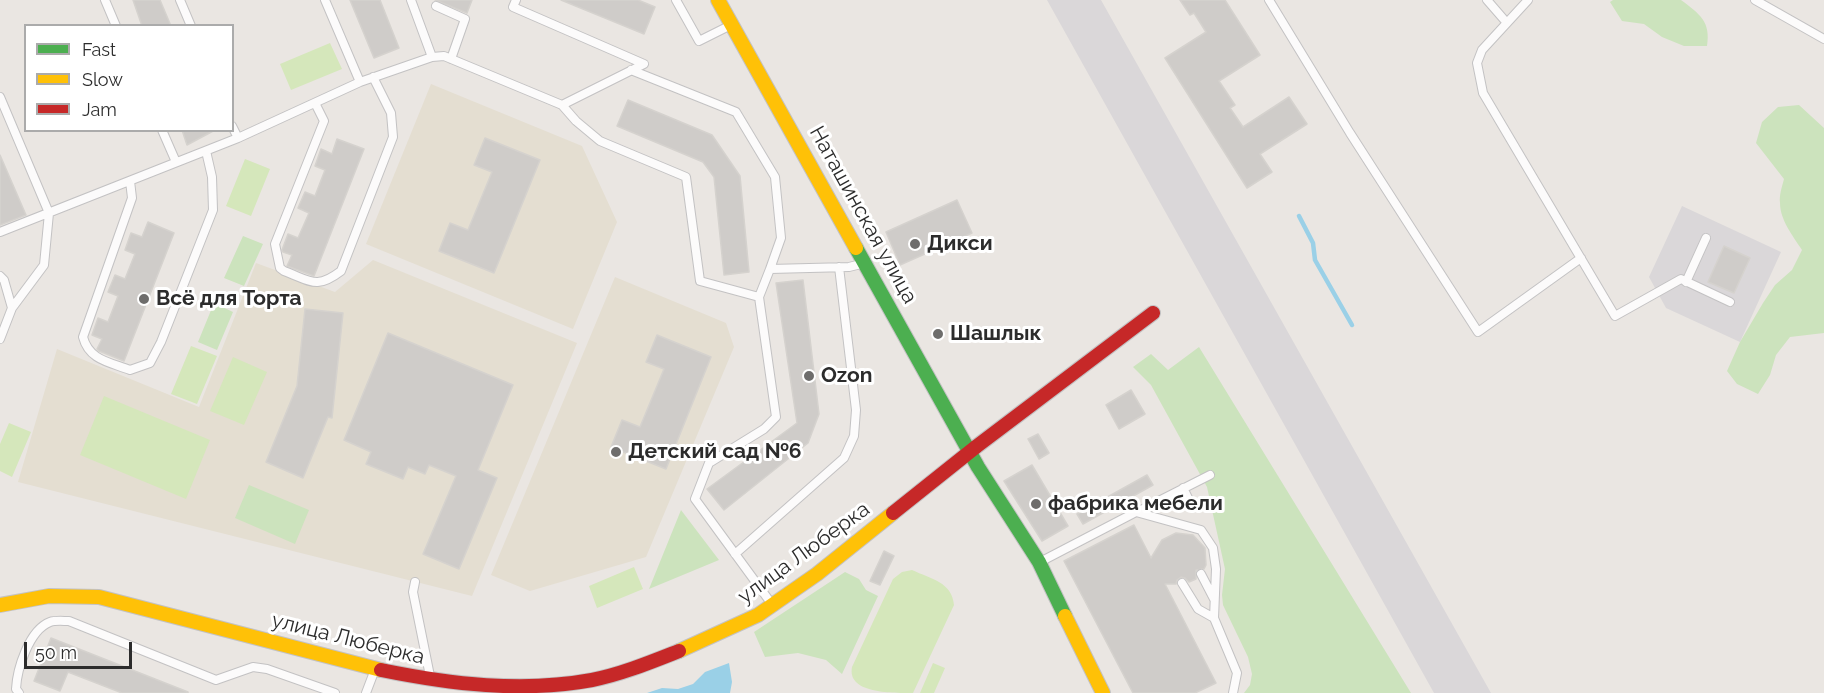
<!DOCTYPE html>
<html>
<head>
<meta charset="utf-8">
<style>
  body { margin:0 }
  #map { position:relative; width:1824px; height:693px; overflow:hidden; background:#eae6e2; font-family:Raleway,sans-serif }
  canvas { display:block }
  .legend { position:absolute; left:24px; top:24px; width:210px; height:108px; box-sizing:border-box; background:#fff; border:2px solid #ababab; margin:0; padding:8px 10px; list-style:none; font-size:18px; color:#2c2c2c }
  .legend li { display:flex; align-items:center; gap:12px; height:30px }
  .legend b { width:30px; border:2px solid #ababab }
  .scale { position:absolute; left:24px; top:642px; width:108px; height:27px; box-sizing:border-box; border:3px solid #2c2c2c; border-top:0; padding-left:8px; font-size:18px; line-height:21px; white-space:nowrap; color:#2c2c2c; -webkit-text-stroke:4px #fff; paint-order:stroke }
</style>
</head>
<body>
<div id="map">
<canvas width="1824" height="693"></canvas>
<ul class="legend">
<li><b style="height:8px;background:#4caf50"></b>Fast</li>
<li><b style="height:8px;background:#ffc107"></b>Slow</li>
<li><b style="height:8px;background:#c62828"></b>Jam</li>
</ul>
<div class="scale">50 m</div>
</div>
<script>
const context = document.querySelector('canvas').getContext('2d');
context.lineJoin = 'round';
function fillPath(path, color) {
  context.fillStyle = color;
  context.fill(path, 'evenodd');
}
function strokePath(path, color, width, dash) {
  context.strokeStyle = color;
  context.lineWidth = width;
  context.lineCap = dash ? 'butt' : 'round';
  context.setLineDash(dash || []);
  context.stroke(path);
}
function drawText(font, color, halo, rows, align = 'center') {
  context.font = font + ' Raleway,sans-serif';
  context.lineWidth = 6;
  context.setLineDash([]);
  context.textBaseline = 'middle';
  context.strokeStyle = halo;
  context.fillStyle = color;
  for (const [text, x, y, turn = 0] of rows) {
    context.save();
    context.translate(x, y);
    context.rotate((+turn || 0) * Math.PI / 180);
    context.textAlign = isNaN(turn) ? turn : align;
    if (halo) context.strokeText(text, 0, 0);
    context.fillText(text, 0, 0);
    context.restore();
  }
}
fillPath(new Path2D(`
  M1047,0H1101L1491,693H1434Z
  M1682,206L1781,252L1740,342L1666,308L1649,277Z`), '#dad7d9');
fillPath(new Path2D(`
  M431,84L582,146L617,222L573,329L366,244Z
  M373,260L577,343L472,596L18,482L57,349L199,407L256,263L335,292Z
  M615,277L726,323L734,347L646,557L530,591L491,575Z`), '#e4ded1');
fillPath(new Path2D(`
  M1613,0H1681C1700,14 1711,22 1707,46H1684L1662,37L1644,24L1622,21L1610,2Z
  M1799,105L1824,128V333L1790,337L1776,355L1770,375L1758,394L1737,384L1727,371L1740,342L1763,303L1775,285L1792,270L1802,250C1793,236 1780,220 1780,203C1779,195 1782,187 1784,179L1756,143L1762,122L1778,107Z
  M243,236L263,244L244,286L224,278Z
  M214,303L233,312L217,350L198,342Z
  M1199,347L1411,693H1244L1250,685L1252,674L1248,657L1223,605L1222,595L1225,569L1207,487L1151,385L1133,367L1151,354L1168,370Z
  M249,485L309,510L295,544L235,518Z
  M681,510L719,560L649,589Z
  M845,572L859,579L866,590L878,596L842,674L826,660L798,653L765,657L754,632Z`), '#cce3bd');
fillPath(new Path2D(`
  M330,43L342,69L291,90L280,64Z
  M245,159L270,169L251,216L226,206Z
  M191,346L217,356L197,404L171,394Z
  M233,357L267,372L244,425L210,411Z
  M104,396L210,440L186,499L80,455Z
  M9,423L31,432L12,477L0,471V444Z
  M634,567L643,589L597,608L589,586Z
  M912,570C931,579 952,582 954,605L913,693C889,693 847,693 852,667L893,579L902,572Z
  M933,663L945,668L934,693H920Z`), '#d5e7bb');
fillPath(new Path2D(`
  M729,663L732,682L730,693H647L662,688L678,689L693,684L705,672Z`), '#9ad0e7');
strokePath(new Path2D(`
  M1299,216L1313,243L1315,260L1352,325`), '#9ad0e7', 4.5);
const building = new Path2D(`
  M133,0H160L171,26H142Z
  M350,0H380L399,48L374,58Z
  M435,0H472L467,13Z
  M561,0H638L655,7L644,34Z
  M1180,0H1225L1260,55L1219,81L1235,105L1230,108L1243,127L1289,97L1307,124L1260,154L1272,172L1247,188L1165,58L1206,32L1194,13L1190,15Z
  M628,100L712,135L740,176L749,272L724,275L714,177L703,162L617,126Z
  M182,130H215L187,145Z
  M485,138L540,160L494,273L439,251L450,223L468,230L492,172L474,165Z
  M337,139L364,149L314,276L287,266L292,255L283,252L282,250L288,234L298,238L309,213L298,208L305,192L315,196L325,170L315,166L321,149L332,154Z
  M0,155L26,215L0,225Z
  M957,200L972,233L900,265L886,232Z
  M148,222L174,233L124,361L99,351L97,349L102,339L92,335L98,318L108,322L118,296L108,292L115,275L125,279L135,254L125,250L131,233L142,237Z
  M1724,246L1750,258L1734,293L1708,282Z
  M803,280L819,414L808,443L724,510L707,489L797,423L776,283Z
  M305,309L343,313L332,418L328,417L303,478L266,462L297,386Z
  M388,333L513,385L478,470L497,478L459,569L423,554L456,476L429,465L425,474L408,467L403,479L366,464L371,452L344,440Z
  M657,335L711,357L666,469L611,447L622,420L640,427L664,369L646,362Z
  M1131,390L1145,414L1119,429L1106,405Z
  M1038,434L1049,453L1039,459L1028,439Z
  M1032,465L1068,526L1042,541L1004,481Z
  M1147,475L1153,485L1083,524L1077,514Z
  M1134,525L1151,558L1162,540L1176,533L1193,535L1205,548L1206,565L1204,569L1196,570V579L1189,582L1185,578L1181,577L1177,580L1176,584H1165L1216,683L1195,693H1133L1064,561Z
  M884,551L894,556L880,585L870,581Z
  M51,638L188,692V693H122L68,672L60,691L34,681Z`);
fillPath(building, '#cfccc9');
strokePath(building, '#d5d2ce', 1.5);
const lane = new Path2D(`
  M105,0L116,26
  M180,0L191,26
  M325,0L360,82
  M411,0L432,57
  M516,0L513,7L644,64L562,105L576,121L600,141L686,177L700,281L759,297L770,269L849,267L861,264
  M676,0L699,41L731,25
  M1269,0L1350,133L1478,332L1581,258
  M1487,0L1507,23
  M1528,0L1482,50L1477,63L1483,93L1615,316L1681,279L1730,302
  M1755,0L1824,39
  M436,6L465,19L451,59
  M631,70L736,112L775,177L781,238L770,269
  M0,97L49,213L44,265L12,308
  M315,103L324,121L275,244L280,268L284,271C311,281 316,290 341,271L393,137L391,113L373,77
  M232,126L238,138
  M162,130L176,162
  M130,181L132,198L83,337C89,360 109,362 130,370L150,363L161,342L213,210L212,177L206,151
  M0,232L238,138L360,82L432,57L444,56L562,105
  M0,276L4,280L12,308L0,339
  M1686,282L1706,238
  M759,297L776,417L764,429L709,463L695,499L771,603
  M1183,488L1190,502
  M1137,512L1210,475
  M735,554L844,458L854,436L856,410L839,267
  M1040,562L1136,512L1201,530L1213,548L1216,569L1214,618L1237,673L1233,693
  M1201,574L1214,599
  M415,582L413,592L430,676
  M1182,583L1198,609L1214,618
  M19,693L16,689C17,669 29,630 50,622C55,620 63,621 69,621L216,680L253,667L267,669L335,693
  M366,693L374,672`);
const fast = new Path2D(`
  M856,248L978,467L1039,562L1065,616`);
const slow = new Path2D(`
  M718,0L856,248
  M0,605L49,596L99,597L381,670
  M1065,616L1103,693
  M679,651L758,615L817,574L893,513`);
const jam = new Path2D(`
  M893,513L977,446L1153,313
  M381,670C450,684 522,693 592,680C622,674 651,662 679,651`);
strokePath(lane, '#c3c2c3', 10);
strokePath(fast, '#c3c2c3', 16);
strokePath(slow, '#c3c2c3', 16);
strokePath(jam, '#c3c2c3', 16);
strokePath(lane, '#fcfbfb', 8);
strokePath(fast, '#4caf50', 14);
strokePath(slow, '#ffc107', 14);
strokePath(jam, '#c62828', 14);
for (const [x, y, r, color] of [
  [915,244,6,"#6e6d6c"],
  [144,299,6,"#6e6d6c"],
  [938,334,6,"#6e6d6c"],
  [809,376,6,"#6e6d6c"],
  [616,452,6,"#6e6d6c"],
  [1036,504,6,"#6e6d6c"]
]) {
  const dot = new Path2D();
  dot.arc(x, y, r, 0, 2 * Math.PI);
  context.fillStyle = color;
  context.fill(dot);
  strokePath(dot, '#fff', 2);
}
drawText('21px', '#2c2c2c', '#fff', [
  ["Наташинская улица",863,215,61],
  ["улица Люберка",804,553,-36],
  ["улица Люберка",348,639,14]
]);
drawText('bold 21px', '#2c2c2c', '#fff', [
  ["Дикси",927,244],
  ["Всё для Торта",156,299],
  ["Шашлык",950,334],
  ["Ozon",821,376],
  ["Детский сад №6",628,452],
  ["фабрика мебели",1048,504]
], 'left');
</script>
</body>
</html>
